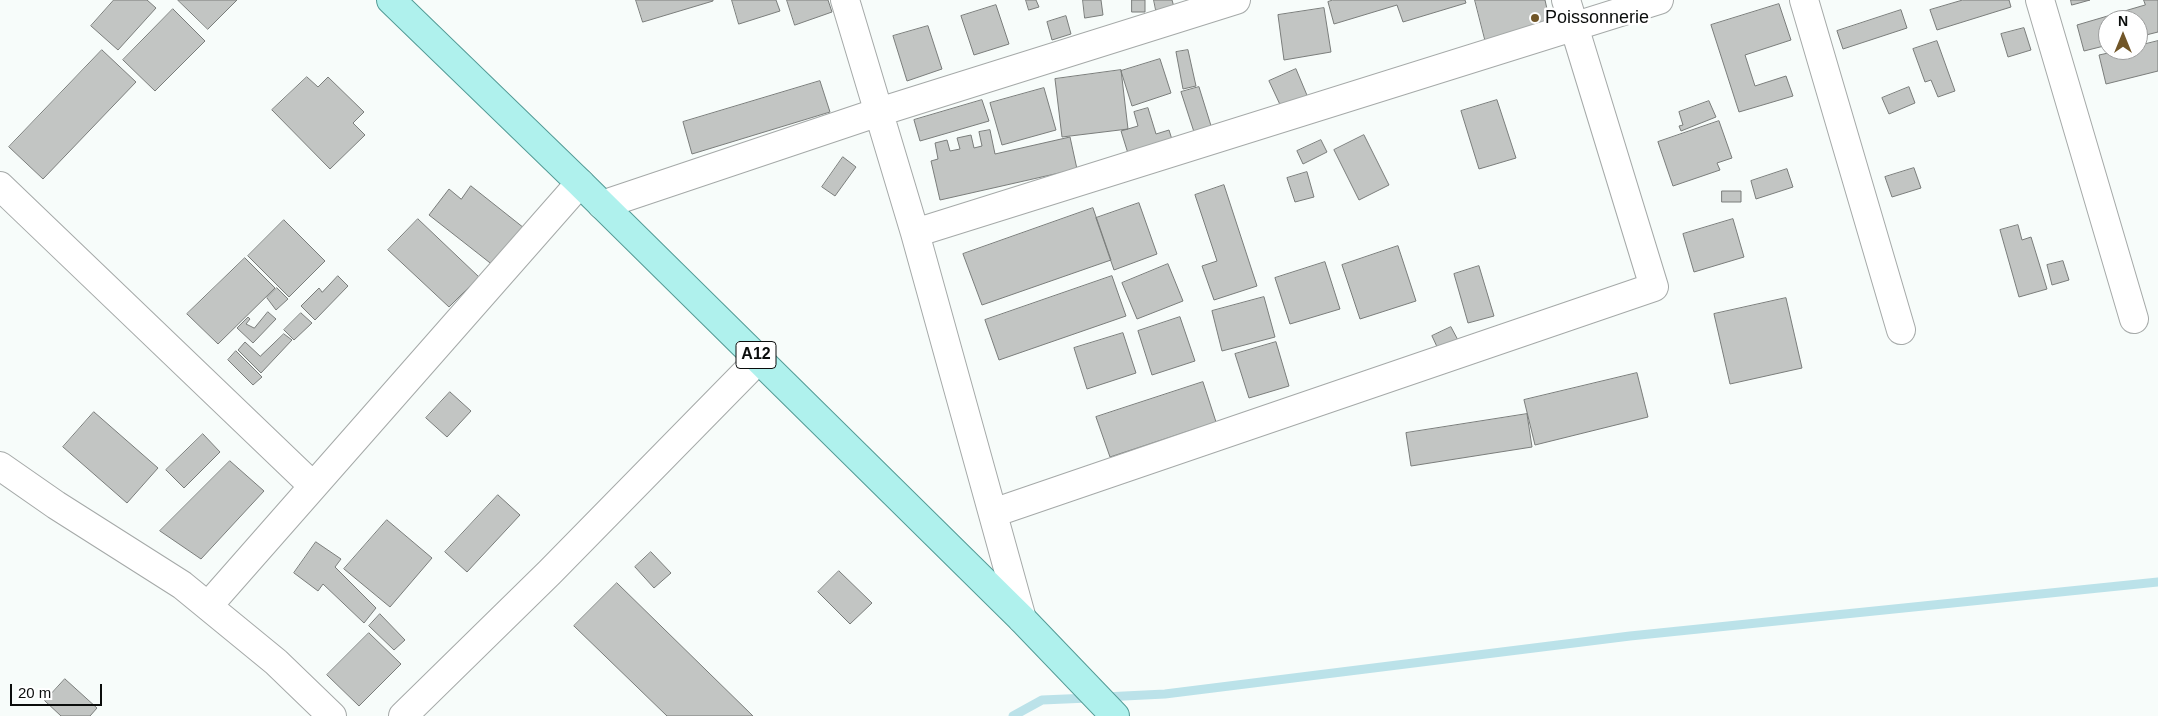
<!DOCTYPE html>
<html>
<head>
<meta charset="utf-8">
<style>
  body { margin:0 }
  #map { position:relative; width:2158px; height:716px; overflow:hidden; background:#f7fcfa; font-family:Helvetica,sans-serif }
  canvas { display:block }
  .north { position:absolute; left:2098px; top:10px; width:50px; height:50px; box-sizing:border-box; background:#fff; border:1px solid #9d9e9e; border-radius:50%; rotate:0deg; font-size:14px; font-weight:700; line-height:20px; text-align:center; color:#0b0d0c }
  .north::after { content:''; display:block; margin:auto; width:18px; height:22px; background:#715628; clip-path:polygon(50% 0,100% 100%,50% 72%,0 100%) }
  .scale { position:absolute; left:10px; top:684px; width:92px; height:22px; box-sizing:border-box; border:2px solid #0b0d0c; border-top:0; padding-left:6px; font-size:15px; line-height:18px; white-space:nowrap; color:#0b0d0c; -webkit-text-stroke:4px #fff; paint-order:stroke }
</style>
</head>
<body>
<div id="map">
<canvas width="2158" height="716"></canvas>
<div class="north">N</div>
<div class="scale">20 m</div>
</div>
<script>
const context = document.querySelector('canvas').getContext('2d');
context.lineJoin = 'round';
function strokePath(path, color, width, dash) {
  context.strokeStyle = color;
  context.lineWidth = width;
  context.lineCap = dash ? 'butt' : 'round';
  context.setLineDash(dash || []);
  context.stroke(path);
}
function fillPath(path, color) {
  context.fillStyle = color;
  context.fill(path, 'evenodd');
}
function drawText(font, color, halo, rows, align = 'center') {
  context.font = font + ' Helvetica,sans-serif';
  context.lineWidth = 5;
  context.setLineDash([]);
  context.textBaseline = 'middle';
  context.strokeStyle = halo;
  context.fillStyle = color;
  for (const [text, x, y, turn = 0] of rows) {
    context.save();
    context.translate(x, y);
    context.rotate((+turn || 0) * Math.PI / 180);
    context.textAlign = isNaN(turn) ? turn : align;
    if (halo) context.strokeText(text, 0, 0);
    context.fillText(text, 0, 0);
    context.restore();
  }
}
strokePath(new Path2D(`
  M1104,697L1165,694L1630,636L2158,582
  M1013,716L1042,700L1089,698`), '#bbe2e9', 9);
const building = new Path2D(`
  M114,0H147L156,8L118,50L91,26Z
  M178,0H237L208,29Z
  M636,0H713V1L643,22Z
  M732,0H776L780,11L739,24Z
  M787,0H828L832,12L795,25Z
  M1026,0H1036L1039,7L1029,10Z
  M1083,0H1101L1103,15L1085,18Z
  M1132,0H1145V12H1132Z
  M1154,0H1172L1174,7L1156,10Z
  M1333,0H1465L1466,3L1403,22L1397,5L1334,24L1328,2Z
  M1475,0H1545L1551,27L1486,43Z
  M1963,0H2009L2011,7L1937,30L1930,10Z
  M2071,0H2090L2072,5Z
  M2144,0H2158V32L2138,37V20H2108V45L2084,51L2077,25L2145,5Z
  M1779,4L1791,40L1745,55L1755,86L1786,76L1793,96L1739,112L1711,25Z
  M996,5L1009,44L974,55L961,16Z
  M1324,8L1331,52L1284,60L1278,15Z
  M173,9L205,41L155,91L123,60Z
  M1901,10L1907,28L1843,49L1837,31Z
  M1066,16L1071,34L1052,40L1047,22Z
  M928,26L942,69L907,81L893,36Z
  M2024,28L2031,50L2008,57L2001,34Z
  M1937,41L1955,91L1938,97L1931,80L1925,82L1913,49Z
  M2158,41V71L2106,84L2099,55L2122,50H2138V46Z
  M102,50L136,82L43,179L9,147Z
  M1188,50L1196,86L1183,89L1176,52Z
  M1160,59L1171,93L1132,106L1121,71Z
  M1296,69L1309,100L1283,111L1269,81Z
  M1121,70L1128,129L1062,137L1055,79Z
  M307,77L318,87L328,77L364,112L353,123L365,135L330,169L272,110Z
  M820,81L830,112L692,154L683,122Z
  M1199,87L1212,129L1195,135L1181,92Z
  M1909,87L1915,103L1889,114L1882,98Z
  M1044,88L1056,130L1002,145L990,103Z
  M982,100L989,121L920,141L914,120Z
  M1497,100L1516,158L1479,169L1461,111Z
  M1709,101L1716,117L1681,131L1679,126L1683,125L1679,112Z
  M1148,108L1156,134L1169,130L1175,149L1131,163L1121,131L1138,126L1134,112Z
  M1719,121L1732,158L1717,163L1720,170L1673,186L1658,142Z
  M990,130L995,154L1070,137L1077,169L940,200L931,161L938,159L935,143L947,140L950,151L960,149L957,138L971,135L974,148L982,146L979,132Z
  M1364,135L1389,185L1359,200L1334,150Z
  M1321,140L1327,152L1303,164L1297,151Z
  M843,157L856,167L835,196L822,187Z
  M1914,168L1921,188L1892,197L1885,177Z
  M1787,169L1793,187L1756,199L1751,181Z
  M1307,172L1314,197L1295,202L1287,178Z
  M1224,185L1257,286L1214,300L1202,266L1217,261L1195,195Z
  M471,186L524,228L494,266L429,215L449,189L461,199Z
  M1722,191H1741V202H1722Z
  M1139,203L1157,254L1114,270L1096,218Z
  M1093,208L1111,260L982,305L963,254Z
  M418,219L479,277L449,307L388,250Z
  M1733,219L1744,257L1694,272L1683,234Z
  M284,220L325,261L289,297L248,256Z
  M2018,225L2022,240L2031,237L2047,289L2019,297L2000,230Z
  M1398,246L1416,301L1360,319L1342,265Z
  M245,258L275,288L218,344L187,314Z
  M2063,261L2069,280L2052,285L2047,265Z
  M1325,262L1340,309L1290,324L1275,278Z
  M1168,264L1183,301L1137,319L1122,283Z
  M1479,266L1494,316L1468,323L1454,274Z
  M338,276L348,286L315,320L301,306L319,288L322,292Z
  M1112,276L1126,316L999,360L985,320Z
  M277,288L288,299L276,310L267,298Z
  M1264,297L1275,337L1222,351L1212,311Z
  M1786,298L1802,368L1730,384L1714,314Z
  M268,312L276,319L253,343L237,328L248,317L250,319L246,324L254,328Z
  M301,313L312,323L294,340L284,330Z
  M1180,317L1195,361L1152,375L1138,331Z
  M1451,327L1459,342L1439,351L1432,336Z
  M1123,333L1136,373L1087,389L1074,348Z
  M284,334L292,340L261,373L238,350L245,342L260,356Z
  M1276,342L1289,386L1249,398L1235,354Z
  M236,351L262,377L253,385L228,360Z
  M1637,373L1648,417L1535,445L1524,400Z
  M1203,382L1216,422L1110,457L1096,417Z
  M450,392L471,411L447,437L426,418Z
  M94,412L158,468L127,503L63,447Z
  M1527,414L1532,447L1411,466L1406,433Z
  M203,434L220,452L184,488L166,470Z
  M230,461L264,491L201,559L160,531Z
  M498,495L520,515L467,572L445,552Z
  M387,520L432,558L390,607L344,569Z
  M316,542L341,559L335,567L376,608L364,623L323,584L318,591L294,573Z
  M651,552L671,573L654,588L635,567Z
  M839,571L872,603L850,624L818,592Z
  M617,583L753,716H667L574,626Z
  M380,614L405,640L394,650L369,626Z
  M369,633L401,664L359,706L327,675Z
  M65,679L97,708L90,716H61L45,701Z`);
fillPath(building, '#c2c5c3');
strokePath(building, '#7a7d7b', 1);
const minor = new Path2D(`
  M845,0L915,233L1022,619
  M1804,0L1901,330
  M2040,0L2134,319
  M0,186L313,486
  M602,205L879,112L1236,0
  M915,233L1659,0
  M0,466L56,505L182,585L276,662L332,716
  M993,513L1654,287L1566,0
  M208,606L580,183
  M403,716L550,572L759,359`);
const major = new Path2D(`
  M391,0L580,183L1022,619L1115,716`);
strokePath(minor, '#a5a9a8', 30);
strokePath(major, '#539b96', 30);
strokePath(minor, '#fff', 28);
strokePath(major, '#aff1ed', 28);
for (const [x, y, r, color] of [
  [1535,18,5,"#715628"]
]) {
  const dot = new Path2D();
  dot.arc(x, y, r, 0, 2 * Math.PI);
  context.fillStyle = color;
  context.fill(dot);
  strokePath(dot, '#fff', 2);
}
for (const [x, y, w] of [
  [756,355,40]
]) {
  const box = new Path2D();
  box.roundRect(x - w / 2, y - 13.5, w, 27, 4);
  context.fillStyle = '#fff';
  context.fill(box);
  strokePath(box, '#0b0d0c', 1);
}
drawText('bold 16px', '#0b0d0c', null, [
  ["A12",756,355]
]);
drawText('18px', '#0b0d0c', '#fff', [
  ["Poissonnerie",1545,18]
], 'left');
</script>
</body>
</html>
